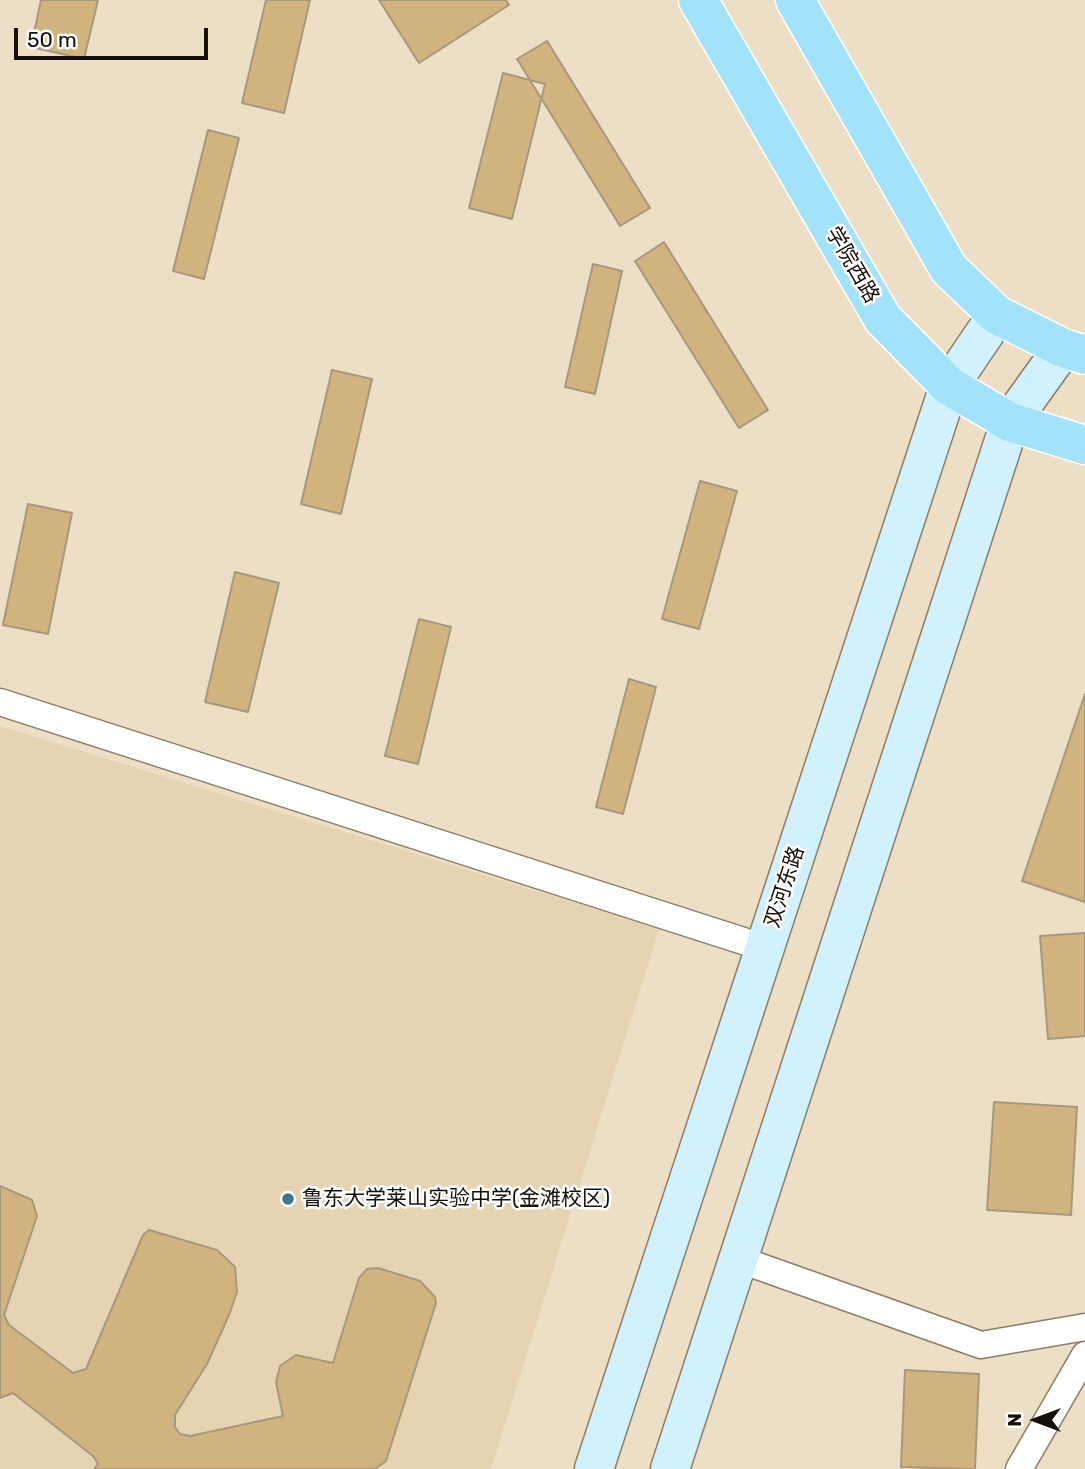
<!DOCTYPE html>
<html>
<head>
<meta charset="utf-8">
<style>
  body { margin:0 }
  #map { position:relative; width:1085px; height:1469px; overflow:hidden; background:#eddfc5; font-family:Rubik,sans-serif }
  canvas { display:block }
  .north { position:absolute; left:1001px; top:1385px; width:70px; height:70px; -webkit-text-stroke:5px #fff; paint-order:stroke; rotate:270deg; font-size:19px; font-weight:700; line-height:28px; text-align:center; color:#140f07 }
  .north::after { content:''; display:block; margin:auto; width:24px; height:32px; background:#140f07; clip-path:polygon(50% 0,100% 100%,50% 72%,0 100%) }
  .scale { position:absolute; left:14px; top:28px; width:194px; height:32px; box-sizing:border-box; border:4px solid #140f07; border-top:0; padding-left:9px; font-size:21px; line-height:24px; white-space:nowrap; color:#140f07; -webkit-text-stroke:5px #fff; paint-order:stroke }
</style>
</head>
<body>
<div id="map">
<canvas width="1085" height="1469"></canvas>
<div class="north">N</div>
<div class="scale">50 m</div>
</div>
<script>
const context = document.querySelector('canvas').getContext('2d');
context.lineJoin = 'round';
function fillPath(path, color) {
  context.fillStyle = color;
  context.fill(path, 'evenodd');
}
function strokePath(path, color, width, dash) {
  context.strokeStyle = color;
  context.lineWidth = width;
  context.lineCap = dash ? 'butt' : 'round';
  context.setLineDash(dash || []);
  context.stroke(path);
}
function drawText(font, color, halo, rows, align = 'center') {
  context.font = font + ' Rubik,"Noto Sans SC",sans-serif';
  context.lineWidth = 5;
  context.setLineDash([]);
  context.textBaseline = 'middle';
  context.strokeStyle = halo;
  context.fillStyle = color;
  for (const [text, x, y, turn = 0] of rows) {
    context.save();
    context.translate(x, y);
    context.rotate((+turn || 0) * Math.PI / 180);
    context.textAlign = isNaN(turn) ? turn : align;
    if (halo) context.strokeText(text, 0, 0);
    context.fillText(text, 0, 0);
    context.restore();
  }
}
fillPath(new Path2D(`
  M0,726L659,929L491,1469H0Z`), '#e5d3b2');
const building = new Path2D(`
  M41,0H98L84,59L31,47Z
  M266,0H310L284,113L242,103Z
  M379,0H506L509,5L419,63Z
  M547,41L650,208L620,226L517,59Z
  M503,73L545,84L512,219L469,208Z
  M208,130L239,138L204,279L173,271Z
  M664,242L768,410L739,428L635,261Z
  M593,264L622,271L595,394L565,387Z
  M332,370L372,379L341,514L301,504Z
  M700,481L737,491L699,629L662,619Z
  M28,504L72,513L48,634L3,625Z
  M235,572L279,583L248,712L205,702Z
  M419,619L451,627L418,764L385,756Z
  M629,679L656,687L623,814L596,807Z
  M1085,694V902L1022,881Z
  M1085,933V1036L1048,1039L1040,936Z
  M994,1102L1077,1107L1071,1215L987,1210Z
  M0,1186L32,1200L37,1216L4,1315L9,1325L73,1373L86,1369L143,1235L149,1230L217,1250L235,1267L237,1292L229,1315L207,1364L175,1415V1427L180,1434L190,1436L283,1416L276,1382L280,1366L296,1355L333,1363L359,1278L367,1269L378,1268L420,1281L435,1297L436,1303L386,1461L375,1469H94L98,1464L93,1456L13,1393L0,1398Z
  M905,1370L979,1374L975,1469L901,1467Z`);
fillPath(building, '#d1b37e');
strokePath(building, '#a69880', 2);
const street = new Path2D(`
  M0,702L765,948
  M738,1259L981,1345L1085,1327
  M1019,1469L1085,1355`);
const secondary = new Path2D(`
  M594,1469L949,386L997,315
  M670,1469L1010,422L1063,348`);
const primary = new Path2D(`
  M698,0L883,319L949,386L1010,422L1085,445
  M795,0L949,269L997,315L1063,348L1085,355`);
strokePath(street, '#8b7e67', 29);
strokePath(secondary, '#8b7e67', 41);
strokePath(primary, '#fff', 41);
strokePath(street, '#fff', 26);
strokePath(secondary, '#d1f1fc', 38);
strokePath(primary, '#a3e3f9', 38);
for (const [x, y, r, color] of [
  [288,1199,7,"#39788d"]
]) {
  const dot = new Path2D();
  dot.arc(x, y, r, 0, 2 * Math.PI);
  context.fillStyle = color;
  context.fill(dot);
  strokePath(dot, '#fff', 2.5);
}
drawText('21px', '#140f07', '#fff', [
  ["学院西路",852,265,60],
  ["双河东路",785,887,-72]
]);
drawText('21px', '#140f07', '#fff', [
  ["鲁东大学莱山实验中学(金滩校区)",302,1199]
], 'left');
</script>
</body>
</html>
